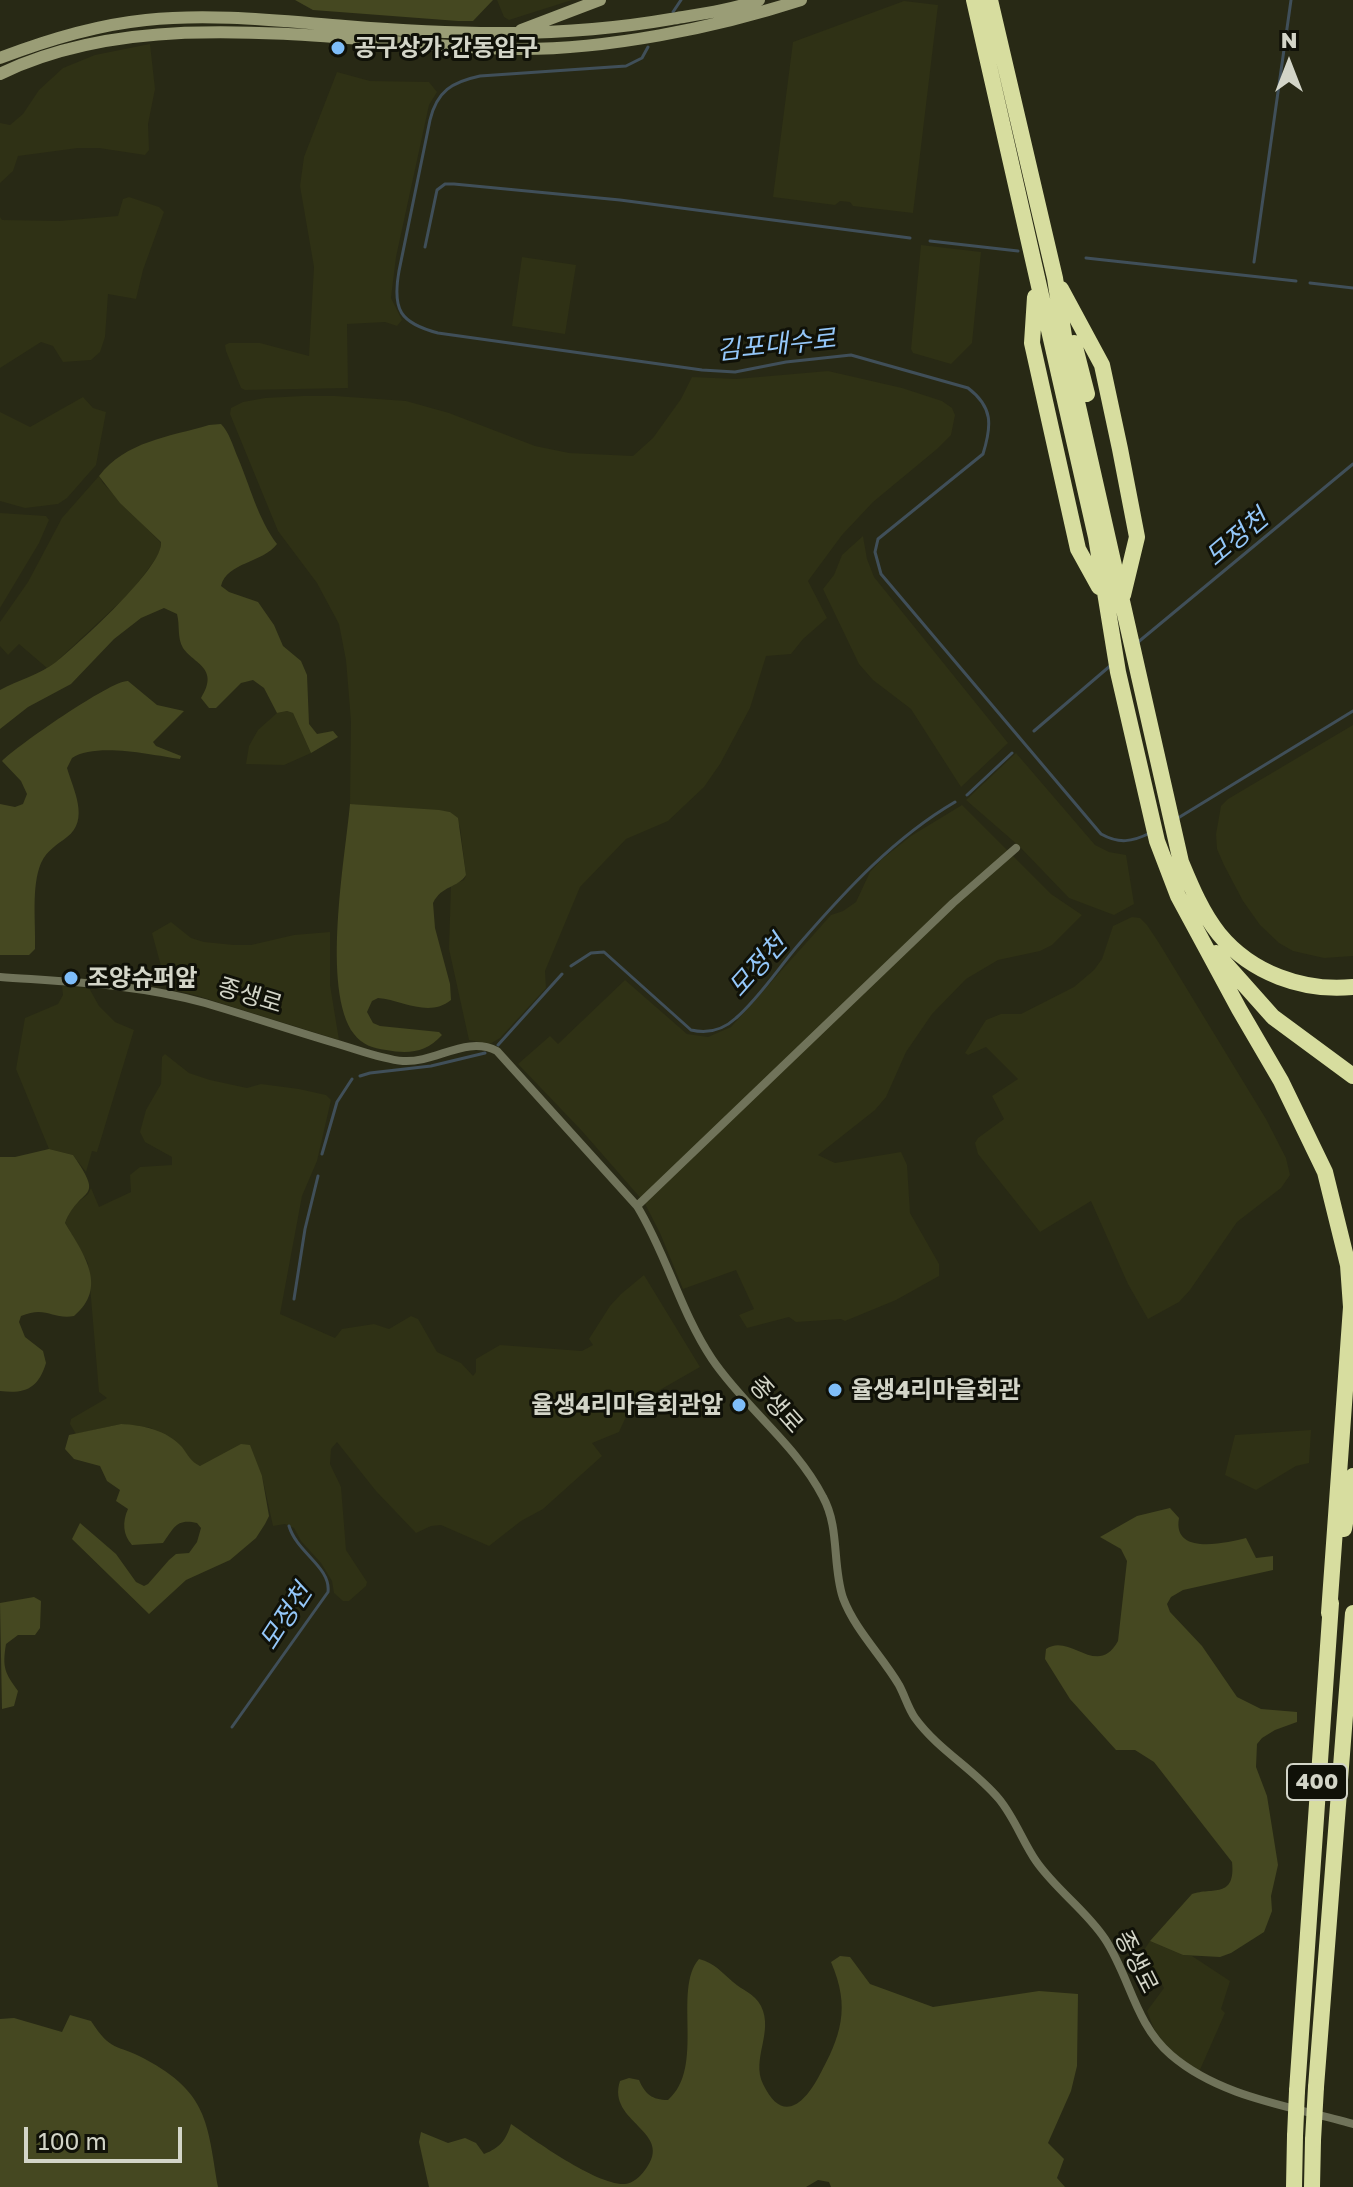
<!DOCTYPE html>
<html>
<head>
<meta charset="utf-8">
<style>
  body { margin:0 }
  #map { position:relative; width:1353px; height:2187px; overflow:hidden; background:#282915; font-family:"Golos Text",sans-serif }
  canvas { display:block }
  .north { position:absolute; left:1249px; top:24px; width:80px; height:80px; -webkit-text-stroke:6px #101108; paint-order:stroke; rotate:0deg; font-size:22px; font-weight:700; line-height:32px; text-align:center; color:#d3d5c8 }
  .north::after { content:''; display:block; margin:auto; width:28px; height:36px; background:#d3d5c8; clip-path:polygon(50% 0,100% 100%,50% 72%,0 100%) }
  .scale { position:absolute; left:24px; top:2127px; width:158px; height:36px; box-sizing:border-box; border:4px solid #d3d5c8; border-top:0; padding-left:10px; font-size:24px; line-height:28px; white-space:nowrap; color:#d3d5c8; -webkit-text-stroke:6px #101108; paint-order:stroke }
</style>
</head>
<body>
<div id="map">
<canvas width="1353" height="2187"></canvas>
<div class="north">N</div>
<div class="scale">100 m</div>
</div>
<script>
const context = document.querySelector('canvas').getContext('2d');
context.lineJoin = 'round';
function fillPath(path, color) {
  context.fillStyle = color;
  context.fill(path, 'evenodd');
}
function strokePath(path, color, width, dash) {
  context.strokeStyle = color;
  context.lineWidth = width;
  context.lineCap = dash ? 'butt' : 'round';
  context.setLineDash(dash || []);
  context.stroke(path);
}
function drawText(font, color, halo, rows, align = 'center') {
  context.font = font + ' "Golos Text","Noto Sans KR",sans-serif';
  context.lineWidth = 6;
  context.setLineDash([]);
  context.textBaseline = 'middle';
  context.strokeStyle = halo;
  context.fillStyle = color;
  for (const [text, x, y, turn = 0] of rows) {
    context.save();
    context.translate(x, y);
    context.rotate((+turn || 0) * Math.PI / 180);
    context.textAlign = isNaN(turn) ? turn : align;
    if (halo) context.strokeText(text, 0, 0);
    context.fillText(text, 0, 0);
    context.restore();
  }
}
fillPath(new Path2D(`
  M497,0H572L509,20L504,17Z
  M904,1L938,5L913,213L853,206L850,202L840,201L835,205L773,197L793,42Z
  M150,44L155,89L148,124L149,150L145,155L99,148H78L18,156L13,171L0,183V123L10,125L23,114L39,90L63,68L95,55Z
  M337,72L370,81L429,82L437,92L429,105L396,257L391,298L402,320L397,326L385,322L347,324L348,388L245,390L241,388L226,351L225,345L229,343H260L309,356L314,267L300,186L304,157Z
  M129,197L159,207L164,212L143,270L136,299L108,294L105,337L100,352L91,360L63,362L53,346L41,342L0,368V217L2,220L59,221L118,216L123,199Z
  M921,245L981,252L972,343L951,364L913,353L911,349Z
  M522,257L576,265L565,334L512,326Z
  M828,371L902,388L942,401L952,408L955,415L951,435L937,449L873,502L842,535L808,581L827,618L803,639L791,654L766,656L750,708L720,764L704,787L668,821L626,839L580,887L545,971L546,988L500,1038L490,1044L469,1040L449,949L451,885L464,880L466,875L460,827L450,812L350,804L351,721L346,660L339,624L317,583L278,531L230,414L231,408L243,402L265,398L303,396H335L406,401L449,413L535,446L569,453L633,456L653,438L681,399L692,377L736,379Z
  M83,397L93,408L106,412L96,465L67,498L58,504L25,508L0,501V412L30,427Z
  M99,476L103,483L161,543L160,553L132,591L55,663L47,668L19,644L8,655L0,646V622L28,582L62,518Z
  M0,513L46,516L49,520L39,543L0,608Z
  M863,536L867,559L874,577L1008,743L961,787L911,709L873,680L859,664L823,589L834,575L842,555Z
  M287,711L293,713L311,753L284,765L246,764L249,746L258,730L277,713Z
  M1353,725V956L1324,958L1293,951L1279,943L1260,925L1243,901L1224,865L1217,849L1216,834L1221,806L1228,799Z
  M1016,753L1095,845L1109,852L1126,855L1134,904L1114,915L1069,898L1019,846L966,800Z
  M962,805L1051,894L1082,915L1052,945L1040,951L998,960L966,979L932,1014L906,1052L886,1097L875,1110L818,1155L835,1163L901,1152L907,1165L910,1213L939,1264V1276L896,1300L845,1321L841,1319L796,1322L789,1317L747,1328L739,1315L754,1309L736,1270L683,1289L660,1233L644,1202L582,1131L518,1064L550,1036L558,1044L625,980L687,1034L708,1037L731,1027L831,915L843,911L856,902L870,872L882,859L911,836Z
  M1132,917L1140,918L1147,925L1159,943L1266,1119L1286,1158L1290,1175L1281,1188L1237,1222L1190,1290L1179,1302L1148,1319L1128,1284L1091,1201L1040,1232L978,1154L975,1143L978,1138L1004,1119L992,1096L1018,1079L986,1047L968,1055L965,1053L986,1020L1001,1014H1021L1074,987L1094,970L1102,959L1113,926Z
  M171,922L191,938L204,942L234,945H251L294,935L330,932V985L339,1040L195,995L167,988L152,933Z
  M62,986L89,988L99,1006L115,1022L134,1030L97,1152L92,1151L86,1172L73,1155L49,1149L16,1069L25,1018L58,1004L63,995Z
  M165,1054L189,1073L210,1080L247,1088L261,1084L299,1089L326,1095L331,1100L317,1161L302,1196L280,1314L335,1338L342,1329L374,1324L389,1329L411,1316L418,1319L437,1352L461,1363L473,1376L476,1372V1359L500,1345L582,1351L593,1345L589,1339L610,1306L621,1294L644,1275L700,1367L637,1403L629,1410L619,1432L592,1443L602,1456L543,1509L521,1521L489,1546L441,1525L431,1526L416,1533L376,1491L337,1442L331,1449L330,1464L341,1487L346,1550L367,1582L366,1586L349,1601H343L334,1593L332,1581L321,1563L301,1541L294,1528L285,1524L273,1526L262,1476L195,1465L181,1447L151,1428L121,1424L76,1434L70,1424L71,1419L107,1398L99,1392L88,1263L65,1223L72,1207L88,1194L91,1188L99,1207L131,1192L130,1175L140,1167L172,1165V1157L145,1142L140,1132L146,1110L161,1084L162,1057Z
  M1311,1430L1309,1463L1296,1466L1256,1490L1225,1475L1235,1435Z
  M1150,1941L1183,1955L1192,1956L1230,1981L1221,2009L1225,2013L1199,2072L1168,2049L1154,2029L1147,2011L1164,1988L1144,1950Z`), '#2f3115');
fillPath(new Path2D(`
  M295,0H493L473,21H458L313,10Z
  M221,424C229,432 233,446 238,458C250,486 258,519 277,544C263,563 227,562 221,586L229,592L258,602L274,625L283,646L301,661L307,675L309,724L317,734L333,731L338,737L311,753L293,713L287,711L277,713L264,688L253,680L241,683L216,708H209L201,698C220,668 194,664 183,648C177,638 180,625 177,614L164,608L141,618L114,639L71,684L28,707L0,729V690C18,680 39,675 56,662C77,645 164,567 161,542L120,503L99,476C126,441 169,437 209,425Z
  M128,681L157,705L184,711L153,742L156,746L181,756L180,759C152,755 96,742 72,758L67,768C73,789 90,820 67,837C57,845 47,850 41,863C31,887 36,923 35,949L29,955H0V804L15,807L23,804L27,794L21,781L2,761C17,746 111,680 128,681Z
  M350,804L439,810L450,812L458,818L466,875C458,888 442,885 433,903L435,928L450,984L451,1000C429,1018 402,1000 378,998L372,1001L367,1012L373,1023L380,1026L439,1032L442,1035C426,1053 408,1054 386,1050C373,1048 362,1045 354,1034C321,990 345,859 350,804Z
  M49,1149L73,1155C106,1203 81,1184 65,1223C83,1253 109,1287 74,1316C53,1320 46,1305 21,1316L19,1322L25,1337L43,1351L46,1363C38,1389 25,1394 0,1391V1157H15Z
  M121,1424C142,1425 167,1430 182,1447C188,1455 191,1462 200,1466L241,1444L250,1445L262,1476L269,1516L265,1524L256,1538L230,1560L186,1580L149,1614L72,1539L80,1523L116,1554L136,1582L144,1586L148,1584L169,1560L176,1554L189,1553L197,1542L201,1528L197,1523C176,1518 174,1528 163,1543L132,1545C123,1535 122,1522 128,1509L116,1501L120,1490L107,1481L100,1466L74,1459L65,1449L69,1435Z
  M1170,1508L1179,1518C1172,1556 1226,1543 1246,1538L1256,1558L1273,1556V1570L1183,1590L1171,1597L1167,1604L1170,1612L1202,1646L1237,1697L1261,1709L1297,1712V1722L1275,1730L1262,1738L1257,1744L1256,1767L1267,1796L1278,1865L1271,1896L1272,1911L1264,1932L1231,1953L1220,1957L1183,1955L1150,1941L1192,1894C1212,1887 1236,1899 1232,1862L1154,1762L1135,1750H1116L1070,1699L1045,1659L1046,1649C1070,1632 1097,1679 1118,1641L1127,1561L1121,1549L1100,1537L1137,1516Z
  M34,1597L41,1601L40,1628L35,1635H18L6,1644C2,1668 5,1673 18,1691L14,1706L2,1709L0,1603Z
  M840,1956L850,1957L870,1984L933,2007L1039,1991L1078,1994L1077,2066L1071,2091L1048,2143L1064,2159L1057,2178L1065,2187H831L829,2182L818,2180L806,2187H429L419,2142L421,2132L448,2143L465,2138L476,2143L484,2154C500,2148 506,2140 511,2124C534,2140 598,2186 625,2184C633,2183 640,2177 645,2170C676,2131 606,2123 620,2081L629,2078L639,2080C645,2094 652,2100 668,2100C706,2067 672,1990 699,1959C715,1963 721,1972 733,1982C743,1991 754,1993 761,2006C774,2032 751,2059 763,2084C781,2122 802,2107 818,2078C841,2036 851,2008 831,1962Z
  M70,2015L91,2021C112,2053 115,2043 145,2059C208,2093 207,2122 218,2187H0V2019L14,2018L62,2032Z`), '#454821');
strokePath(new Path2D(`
  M673,12L681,0
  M648,47L642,58L626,66L480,76C452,82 437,91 430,120L399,271C392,310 400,323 438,333L702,370L735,372L786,362L851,355L968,388C993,407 992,425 983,454L878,539L875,552L881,574L1101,834C1119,844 1132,842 1150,833
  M930,241L1018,251
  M425,247L437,190L445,184H454L620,200L910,238
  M1086,258L1296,281
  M1254,262L1291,0
  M1310,283L1353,288
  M1137,643L1353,464
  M1034,731L1110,666
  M967,795L1012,753
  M1178,818L1353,711
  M571,966L591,953L604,952L691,1030C708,1034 723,1030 736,1018C760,997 779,967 800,943C846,890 895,837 955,802
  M498,1045L562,974
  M360,1076L370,1073L431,1066L485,1053
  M322,1154L337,1102L352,1079
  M294,1299L305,1229L318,1176
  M232,1727L328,1592C331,1567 297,1553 289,1526`), '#404f59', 3);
strokePath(new Path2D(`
  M0,977C69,982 138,984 205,1003C249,1016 294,1031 338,1044C359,1050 381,1059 403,1061C436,1063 466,1035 497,1051L637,1206C667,1255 680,1311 712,1359C745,1408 796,1444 823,1497C840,1528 832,1565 843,1598C855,1630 882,1656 899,1685C905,1696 908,1708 915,1718C938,1750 974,1769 999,1799C1014,1817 1023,1842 1036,1861C1056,1890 1086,1910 1105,1939C1130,1977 1135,2024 1171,2055C1221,2098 1292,2106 1353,2124
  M637,1206L953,903L1016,848`), '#70735a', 8);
strokePath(new Path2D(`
  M521,30L600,0
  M0,58C47,40 96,25 146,20C212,13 280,21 345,26C455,35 562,38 671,19C701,14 731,10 759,0
  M0,74C153,0 350,46 515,49C605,50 715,28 801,0`), '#9a9d76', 12);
strokePath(new Path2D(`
  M974,0L1096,537L1118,672L1157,841L1178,896L1239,1009L1281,1081L1325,1172L1348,1265L1351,1307L1329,1613
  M990,0L1055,278L1068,362L1181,862C1191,886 1202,913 1219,934C1251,973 1303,992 1353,987
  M1061,289L1102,365L1120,449L1137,537L1123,595
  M1035,297L1032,343L1078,549L1099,587
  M1074,343L1087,394
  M1216,953L1273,1017L1353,1076
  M1344,1529L1353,1476
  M1316,2087L1353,1613
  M1297,2091L1331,1603
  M1294,2187L1295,2136
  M1312,2187L1313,2140`), '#d7dd9f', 16);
strokePath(new Path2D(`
  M1295,2136L1297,2091
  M1313,2140L1316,2087`), '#d7dd9f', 16);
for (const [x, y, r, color] of [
  [338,48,8,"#7ebdf9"],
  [71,978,8,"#7ebdf9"],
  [835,1390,8,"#7ebdf9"],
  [739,1405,8,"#7ebdf9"]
]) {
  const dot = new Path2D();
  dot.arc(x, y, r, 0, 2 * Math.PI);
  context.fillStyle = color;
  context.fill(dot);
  strokePath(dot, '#101108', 3);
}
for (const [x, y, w] of [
  [1317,1782,60]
]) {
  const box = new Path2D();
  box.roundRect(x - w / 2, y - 18, w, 36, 6);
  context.fillStyle = '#101108';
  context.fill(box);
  strokePath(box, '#d3d5c8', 2);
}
drawText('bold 22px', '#d3d5c8', null, [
  ["400",1317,1782]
]);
drawText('bold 24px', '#d3d5c8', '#101108', [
  ["공구상가.간동입구",354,48],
  ["조양슈퍼앞",87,978],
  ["율생4리마을회관",851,1390],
  ["율생4리마을회관앞",723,1405,"right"]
], 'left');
drawText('24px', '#d3d5c8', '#101108', [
  ["종생로",250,996,17],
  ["종생로",776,1405,48],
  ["종생로",1136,1962,63]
]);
drawText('italic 26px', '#94c7f9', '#101108', [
  ["김포대수로",776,345,-6],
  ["모정천",1237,538,-40],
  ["모정천",758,966,-48],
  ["모정천",286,1617,-57]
]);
</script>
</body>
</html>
